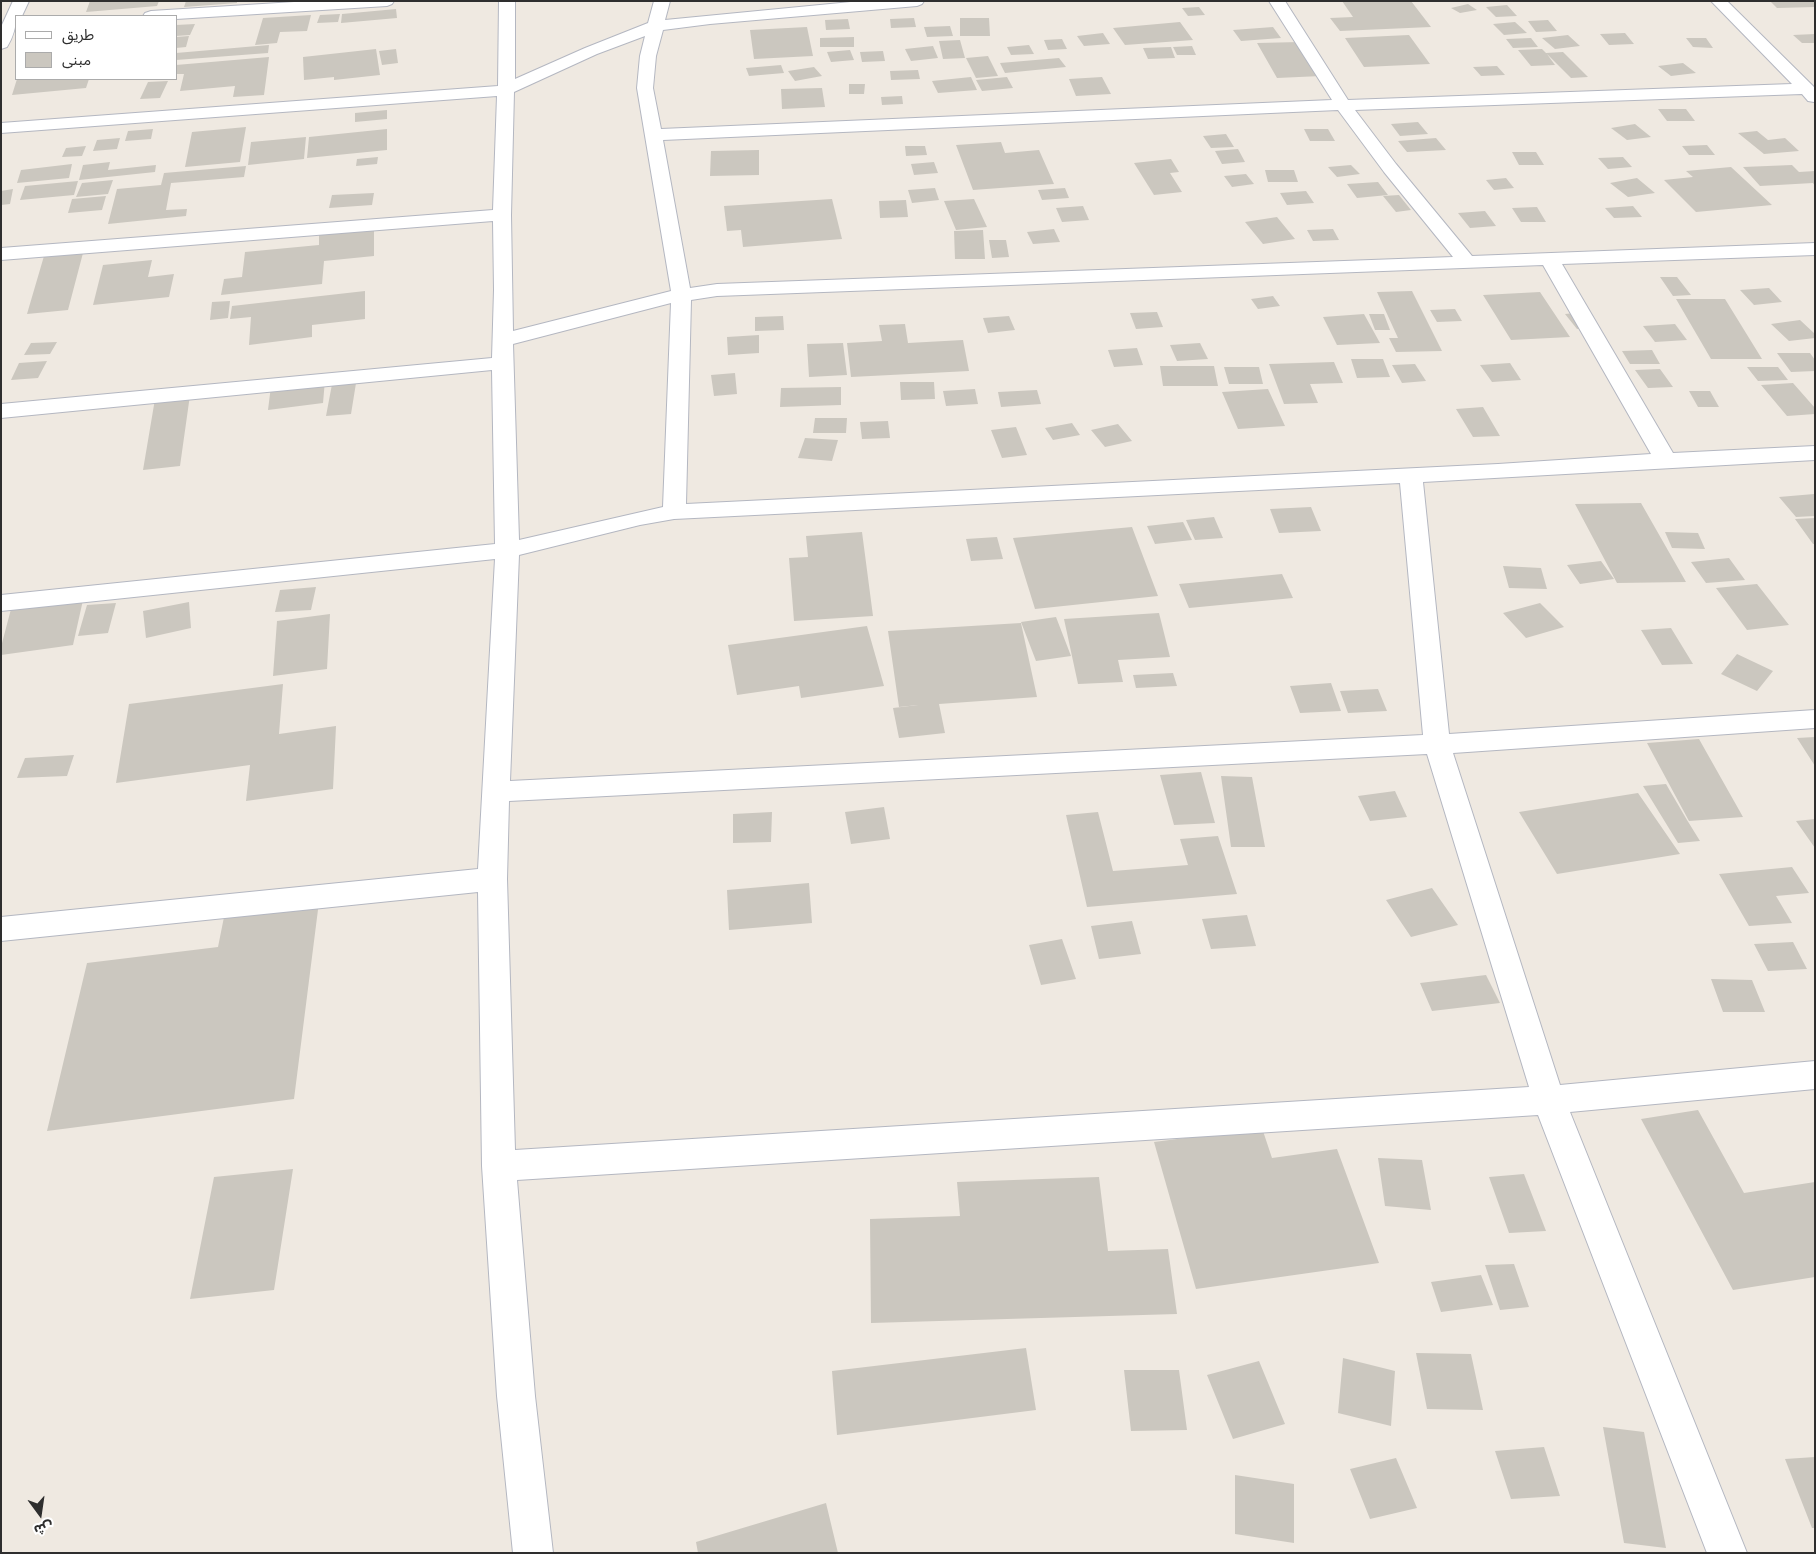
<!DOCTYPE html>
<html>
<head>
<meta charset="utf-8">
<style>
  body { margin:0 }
  #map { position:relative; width:1816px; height:1554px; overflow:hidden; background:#efe9e1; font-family:Quicksand,"Noto Sans Arabic",sans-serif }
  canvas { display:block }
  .frame { position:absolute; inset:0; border:2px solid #2e2e2e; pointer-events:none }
  .legend { position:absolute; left:15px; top:15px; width:162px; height:65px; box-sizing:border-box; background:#fff; border:1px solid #ababab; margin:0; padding:6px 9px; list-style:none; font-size:15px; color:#2e2e2e }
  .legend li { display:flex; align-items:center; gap:10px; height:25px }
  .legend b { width:25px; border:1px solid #ababab }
  .north { position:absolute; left:15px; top:1489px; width:50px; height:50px; -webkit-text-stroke:4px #fff; paint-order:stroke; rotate:166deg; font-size:14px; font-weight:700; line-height:20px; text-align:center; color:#2e2e2e }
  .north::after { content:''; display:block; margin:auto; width:18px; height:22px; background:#2e2e2e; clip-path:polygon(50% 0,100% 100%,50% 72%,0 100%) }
</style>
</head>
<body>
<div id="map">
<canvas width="1816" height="1554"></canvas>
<div class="frame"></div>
<ul class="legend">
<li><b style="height:6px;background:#fff"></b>طريق</li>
<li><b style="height:14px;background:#cbc7bf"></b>مبنى</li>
</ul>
<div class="north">ش</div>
</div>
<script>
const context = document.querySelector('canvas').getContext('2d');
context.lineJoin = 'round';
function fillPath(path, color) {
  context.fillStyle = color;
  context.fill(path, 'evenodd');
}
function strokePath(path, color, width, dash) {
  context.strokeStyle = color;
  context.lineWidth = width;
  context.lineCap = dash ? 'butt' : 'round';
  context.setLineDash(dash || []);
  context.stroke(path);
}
fillPath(new Path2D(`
  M90,1H159L157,6L86,12Z
  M186,1H237V3L184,7Z
  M1342,1H1411L1431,27L1340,31L1330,18L1353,17Z
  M1770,1H1815V7L1777,8Z
  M1468,4L1477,10L1460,13L1451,8Z
  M1507,5L1517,16L1496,17L1486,7Z
  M1199,7L1205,15L1188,16L1182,8Z
  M396,9L397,18L341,23L342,14Z
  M340,14L338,22L317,23L320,15Z
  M311,15L307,31L280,32L277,43L255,45L263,18Z
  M914,18L916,27L891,28L890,19Z
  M960,18H989L990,36H960Z
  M848,19L850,29L826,30L825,20Z
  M1548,20L1557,31L1536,32L1528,21Z
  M1180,22L1193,40L1125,45L1113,28Z
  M1515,22L1527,33L1504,35L1493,24Z
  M195,24L190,35L176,36V25Z
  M950,26L953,36L927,37L924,27Z
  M807,27L813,56L754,59L750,30Z
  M1273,27L1281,38L1241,41L1233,30Z
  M1103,33L1110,44L1084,46L1077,36Z
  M1625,33L1634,44L1609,45L1600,34Z
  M1815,34V43H1802L1793,35Z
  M1409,35L1430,64L1364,67L1345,38Z
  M1568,35L1580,46L1555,49L1542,38Z
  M189,36L186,47L176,48V37Z
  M854,37V47H820V38Z
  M1531,38L1538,47L1513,48L1506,39Z
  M1686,38H1706L1713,48L1693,47Z
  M1062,39L1067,49L1048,50L1044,40Z
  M960,40L965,58L943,59L939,41Z
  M1300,42L1321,76L1277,78L1257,43Z
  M269,45L268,53L176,60V53Z
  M1029,45L1034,54L1011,55L1007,47Z
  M933,46L938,58L911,61L905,49Z
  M1192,46L1196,55H1177L1173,47Z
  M1171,47L1175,58L1148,59L1143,48Z
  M376,49L380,75L334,80V77L304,80L303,57Z
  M396,49L398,63L382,65L379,51Z
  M1542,49L1546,53L1563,52L1588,77L1571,78L1547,54L1555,65L1531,66L1518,50Z
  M850,50L854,60L831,62L827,52Z
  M883,51L885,61L862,62L860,52Z
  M988,56L998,76L976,78L966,58Z
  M269,57L264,95L233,97L235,86L180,91L184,74H176V65Z
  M1059,58L1066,67L1005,73L1000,63Z
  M1683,63L1696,73L1671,76L1658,66Z
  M781,65L784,73L749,76L746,68Z
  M1497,66L1505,75L1481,76L1473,67Z
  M814,67L822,76L795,81L788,71Z
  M918,70L920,79L891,80L890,71Z
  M971,77L977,90L938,93L932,81Z
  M1007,77L1013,88L982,91L976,80Z
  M1102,77L1111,94L1076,96L1069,79Z
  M17,79H89L86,88L12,95Z
  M168,81L160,98L140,99L148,82Z
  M849,84H865L864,94H849Z
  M822,88L825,107L782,109L781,89Z
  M902,96L903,104L882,105L881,97Z
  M1658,109H1686L1695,121H1667Z
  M387,110V119L355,122V113Z
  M1418,122L1428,134L1400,136L1391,124Z
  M1635,124L1651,137L1627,140L1611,128Z
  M246,127L240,162L185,167L192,132Z
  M153,129L151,139L125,141L128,131Z
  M387,129V150L307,158L309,137Z
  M1304,129H1328L1335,141H1310Z
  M1757,131L1768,140L1785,138L1799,151L1764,154L1738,133Z
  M1226,134L1234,147L1211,148L1203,136Z
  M306,137L304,159L248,165L251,142Z
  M120,138L117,149L93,151L97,140Z
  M1436,138L1446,150L1407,152L1398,141Z
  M1001,142L1005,153L1039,150L1054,184L973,190L956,145Z
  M1707,145L1715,155H1689L1682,146Z
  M86,146L82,156L62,157L66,148Z
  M905,146H925L927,155L906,156Z
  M1238,149L1245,162L1222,164L1215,151Z
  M759,150V175L710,176L711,151Z
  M1512,152H1536L1544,165H1519Z
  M378,157L377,164L356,166L357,159Z
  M1623,157L1632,167L1608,169L1598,158Z
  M1171,159L1179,172L1170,173L1182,192L1154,195L1134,163Z
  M110,162L108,170L156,165L155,172L79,180L83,165Z
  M934,162L938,173L914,175L911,164Z
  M72,164L69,178L17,183L21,170Z
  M1351,165L1360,174L1337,177L1328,167Z
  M1792,165L1799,172L1815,171V186L1813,183L1760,186L1743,167Z
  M246,166L244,177L171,183L166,210L187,209L186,216L108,224L117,189L161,185L164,173Z
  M1731,167L1772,205L1696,212L1664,180L1693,177L1686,171Z
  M1265,170H1294L1298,182H1268Z
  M1246,174L1254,184L1232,187L1224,176Z
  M1506,178L1514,188L1494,190L1486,180Z
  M1637,178L1655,193L1628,197L1610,183Z
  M113,180L108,194L76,197L82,183Z
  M78,181L74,195L20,200L25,186Z
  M1378,182L1388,195L1357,198L1347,184Z
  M935,188L939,200L912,203L908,190Z
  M1065,188L1069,198L1042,200L1038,190Z
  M13,189L10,204L1,205V191Z
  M1306,191L1314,203L1287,205L1280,193Z
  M374,193L372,205L329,208L332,195Z
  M1399,195L1411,210L1396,212L1383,196Z
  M106,196L102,210L68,213L72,199Z
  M832,199L842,239L743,247L741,230L727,231L724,206Z
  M974,199L987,227L956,230L944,201Z
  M906,200L908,217L880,218L879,201Z
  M1083,206L1089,220L1062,222L1056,208Z
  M1633,206L1642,217L1614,218L1605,208Z
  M1537,207L1546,222H1521L1512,208Z
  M1485,211L1496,226L1470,228L1458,213Z
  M1277,217L1295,239L1263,244L1245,222Z
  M1054,229L1060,242L1033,244L1027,232Z
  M1333,229L1339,240L1313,241L1307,230Z
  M374,230V256L324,261L322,284L221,295L224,279L242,277L245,252L319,245V235Z
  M983,230L985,259H955L954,231Z
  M989,240H1006L1009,257L992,258Z
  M83,253L68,310L27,314L44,256Z
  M152,260L148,277L174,274L169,297L93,305L103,265Z
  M1660,277H1677L1691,295L1673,296Z
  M1769,288L1782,302L1754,305L1740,290Z
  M365,291V319L312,325V337L249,345L251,317L230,319L232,306Z
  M1412,291L1442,351L1396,352L1389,338H1398L1377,292Z
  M1540,292L1570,337L1511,340L1483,295Z
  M1273,296L1280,306L1258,309L1251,299Z
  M1676,299H1725L1762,359H1711Z
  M230,301L228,318L210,320L212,302Z
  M1455,309L1462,321L1437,322L1430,310Z
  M1157,312L1163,327L1136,329L1130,313Z
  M1586,312L1598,327L1577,329L1565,314Z
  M1364,314L1380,343L1337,345L1323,317Z
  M1369,314H1384L1390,330H1375Z
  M783,316L784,330L755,331V317Z
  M1009,316L1015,330L988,333L983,318Z
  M1800,320L1815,334V338L1789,341L1771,324Z
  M905,324L908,343L963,340L969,371L851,377L847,343L882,341L879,325Z
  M1675,324L1687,340L1655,342L1643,326Z
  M759,335V353L728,355L727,337Z
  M57,342L50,354L24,355L31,343Z
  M843,343L847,375L809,377L807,344Z
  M1200,343L1208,359L1177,361L1170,345Z
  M1137,348L1143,365L1114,367L1108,350Z
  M1652,350L1660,364H1630L1622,351Z
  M1777,353H1810L1815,360V371L1791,372Z
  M1351,359H1383L1390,377L1357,378Z
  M47,361L38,378L11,380L19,363Z
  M1334,362L1343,383L1310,384L1318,403L1284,404L1269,364Z
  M1510,363L1521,380L1492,382L1480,365Z
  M1415,364L1426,381L1402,383L1392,365Z
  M1160,366H1214L1218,386H1163Z
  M1224,367H1259L1263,384H1229Z
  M1747,367H1778L1788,380L1758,381Z
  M1660,369L1673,387L1648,388L1635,370Z
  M735,373L737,394L714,396L711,375Z
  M357,377L351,414L326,416L333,379Z
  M325,380L323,403L268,410L271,386Z
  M900,382H934L935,399L901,400Z
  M1793,383L1815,408V414L1787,416L1761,385Z
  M841,387V405L780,407L781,388Z
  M975,389L978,404L946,406L943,391Z
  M1268,389L1285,426L1238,429L1222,392Z
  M1037,390L1041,404L1001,407L998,392Z
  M1689,391H1710L1719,407H1698Z
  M190,395L180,466L143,470L155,399Z
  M1483,407L1500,436L1473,437L1456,409Z
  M815,418H847L846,433H813Z
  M888,421L890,438L862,439L860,422Z
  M1072,423L1080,435L1053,440L1045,428Z
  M1118,424L1132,441L1105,447L1091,430Z
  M1016,427L1027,455L1002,458L991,430Z
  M805,438L838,440L832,461L798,458Z
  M1814,494L1815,516L1796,517L1779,497Z
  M1641,503L1686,582L1617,583L1575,504Z
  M1311,507L1321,531L1279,533L1270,509Z
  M1214,517L1223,538L1195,540L1186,520Z
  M1815,518V544H1813L1795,519Z
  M1183,522L1192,540L1155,544L1147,526Z
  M1132,527L1158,596L1035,609L1013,538Z
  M862,532L873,616L794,621L789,558L808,557L806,536Z
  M1665,532L1698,533L1705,549L1672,548Z
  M997,537L1003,559L971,561L966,539Z
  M1729,558L1745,580L1706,583L1691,562Z
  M1601,561L1614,579L1580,584L1567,565Z
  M1503,566L1541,568L1547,589L1509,588Z
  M1282,574L1293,598L1189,608L1179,584Z
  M1757,584L1789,625L1747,630L1716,588Z
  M316,587L311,610L275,612L280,590Z
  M83,600L73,645L1,655V647L11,609Z
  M189,602L191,628L146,638L143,611Z
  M116,603L108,633L78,636L87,605Z
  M1540,603L1564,627L1526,638L1503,613Z
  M1159,613L1170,657L1118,660L1123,682L1078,684L1064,619Z
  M330,614L327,669L273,676L277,621Z
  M1056,617L1071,656L1036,661L1021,622Z
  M1021,623L1037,697L939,704L945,733L899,738L893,708L918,705L899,707L888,631Z
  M867,626L884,686L801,698L799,686L737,695L728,645Z
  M1671,628L1693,664L1662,665L1641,630Z
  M1737,654L1773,671L1757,691L1721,674Z
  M1173,673L1177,686L1136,688L1133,675Z
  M1331,683L1341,711L1300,713L1290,686Z
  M283,684L279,734L336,726L333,789L246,801L250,765L116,783L129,704Z
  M1378,689L1387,711L1348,713L1340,691Z
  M1815,737V766L1797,738Z
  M1699,739L1743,817L1689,821L1647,743Z
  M74,755L67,776L17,778L25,758Z
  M1201,772L1215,823L1174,825L1160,775Z
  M1221,776L1252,777L1265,847H1231Z
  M1666,784L1687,820L1700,841L1678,843L1643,786Z
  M1395,791L1407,817L1370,821L1358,796Z
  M1638,793L1680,854L1557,874L1519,812Z
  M884,807L890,839L851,844L845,812Z
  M772,812L771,842L733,843V814Z
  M1098,812L1113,871L1188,865L1180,839L1218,836L1237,894L1087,907L1066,815Z
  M1815,819V848L1796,821Z
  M1792,867L1809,893L1776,896L1792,923L1749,926L1719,874Z
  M809,883L812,923L729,930L727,890Z
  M321,886L294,1099L47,1131L87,963L218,947L228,897Z
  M1432,888L1458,925L1411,937L1386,900Z
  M1247,915L1256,946L1211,949L1202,919Z
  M1132,921L1141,954L1099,959L1091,926Z
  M1062,939L1076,979L1041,985L1029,945Z
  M1793,942L1807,969L1768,971L1754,944Z
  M1486,975L1500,1003L1432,1011L1420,983Z
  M1711,979L1752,980L1765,1012H1723Z
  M1698,1110L1744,1193L1815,1182V1277L1733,1290L1641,1119Z
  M1262,1128L1272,1158L1337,1149L1379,1263L1196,1289L1154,1142Z
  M1378,1158L1422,1160L1431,1210L1385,1206Z
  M293,1169L274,1290L190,1299L214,1177Z
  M1524,1174L1546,1231L1509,1233L1489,1177Z
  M1099,1177L1108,1251L1168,1249L1177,1314L871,1323L870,1219L960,1216L957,1182Z
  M1514,1264L1529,1307L1500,1310L1485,1265Z
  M1481,1275L1493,1305L1441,1312L1431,1282Z
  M1026,1348L1036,1410L837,1435L832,1371Z
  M1416,1353L1471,1354L1483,1410L1427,1409Z
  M1343,1358L1395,1371L1391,1426L1338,1413Z
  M1259,1361L1285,1424L1233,1439L1207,1375Z
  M1124,1370H1179L1187,1430L1131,1431Z
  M1603,1427L1644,1432L1666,1548L1624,1543Z
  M1544,1447L1560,1496L1511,1499L1495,1451Z
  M1815,1457V1528H1812L1785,1459Z
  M1396,1458L1417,1508L1370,1519L1350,1469Z
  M1235,1475L1294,1484V1543L1235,1534Z
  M826,1503L838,1553H698L696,1542Z`), '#cbc7bf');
const minor = new Path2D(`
  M13,1H29L22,16H16C16,28 13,37 7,47L1,49V27Z
  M310,1H394L392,4L387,6L176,19V16H143L145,13L151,11Z
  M499,1H515V79L585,48L648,23L654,1H670L665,20L861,1H924L922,4L917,6L710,24L663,30L656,56L653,88L661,129L1332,100L1269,1H1285L1348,100L1792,84L1711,1H1727L1815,88L1814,102L1808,101L1802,94L1355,110L1396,164L1472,256L1815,243V255L1562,264L1673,453L1815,446V460L1423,482L1449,734L1815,710V728L1453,753L1560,1085L1815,1061V1089L1570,1112L1747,1553H1707L1538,1115L517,1180L535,1396L553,1553H513L497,1396L482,1166L478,892L1,941V917L478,869L495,559L1,611V595L495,544L492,370L1,418V404L492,358L494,290L493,221L1,260V248L493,210L497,96L1,133V123L498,86ZM645,36L640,56L637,88L671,291L513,331L511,215L514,92L597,54ZM1338,110L1384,172L1453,257L717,284L690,288L663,140ZM1543,265L1651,454L1498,464L686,504L691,300L717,296ZM671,303L663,507L519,540L513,344ZM1400,483L1423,735L510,781L519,555L640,525L674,519ZM1427,754L1529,1087L515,1150L507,879L509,801Z`);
strokePath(minor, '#b4b7c1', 2);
fillPath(minor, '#fff');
</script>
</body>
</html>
